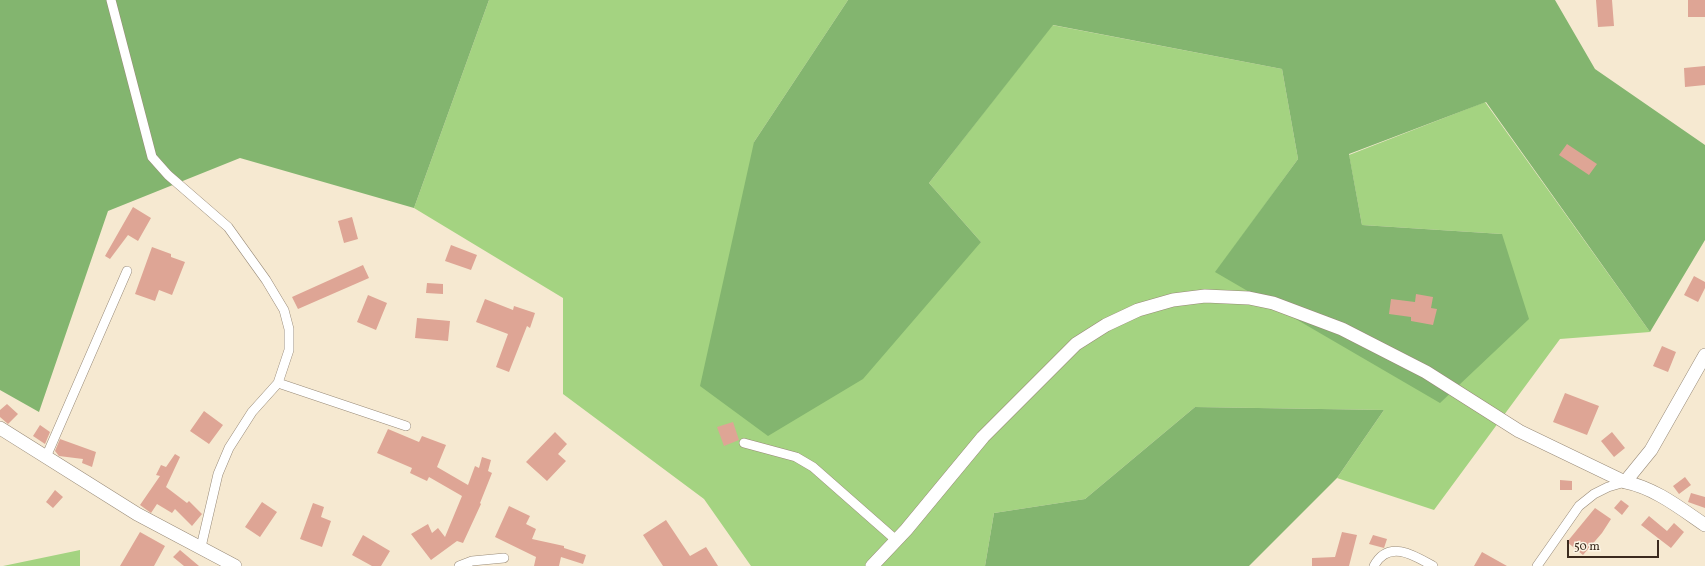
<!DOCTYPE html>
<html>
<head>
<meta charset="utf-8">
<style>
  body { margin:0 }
  #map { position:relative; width:1705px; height:566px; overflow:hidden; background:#f6e9d1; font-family:Vollkorn,serif }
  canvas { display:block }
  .scale { position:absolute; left:1567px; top:540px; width:92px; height:18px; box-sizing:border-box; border:2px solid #3b2a1e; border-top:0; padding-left:5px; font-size:12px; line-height:14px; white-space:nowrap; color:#3b2a1e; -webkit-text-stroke:3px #fcf5e5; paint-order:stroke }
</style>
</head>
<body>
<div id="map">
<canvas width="1705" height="566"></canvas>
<div class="scale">50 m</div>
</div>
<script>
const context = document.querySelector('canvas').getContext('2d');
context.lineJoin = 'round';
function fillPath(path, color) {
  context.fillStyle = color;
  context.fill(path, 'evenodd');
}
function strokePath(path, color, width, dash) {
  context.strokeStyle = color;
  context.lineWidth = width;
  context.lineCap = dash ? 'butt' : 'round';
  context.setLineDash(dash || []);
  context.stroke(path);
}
fillPath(new Path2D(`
  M489,0H848L754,142L981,242L929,183L1052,25L1282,69L1298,159L1216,272L1502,234L1362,225L1349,155L1485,102L1650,332L1560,339L1434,510L1337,478L1384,410L1195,407L1085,499L994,513L985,566H751L704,499L563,394V298L414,208Z
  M80,550V566H3Z`), '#a4d381');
fillPath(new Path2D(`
  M0,0H489L414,208L240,158L108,211L39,412L0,390Z
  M848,0H1555L1595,69L1705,145V240L1650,332L1486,102L1349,154L1362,225L1502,234L1529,319L1440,403L1215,272L1298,159L1282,69L1053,25L929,183L981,242L863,379L768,436L700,386L754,142Z
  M1195,407L1384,410L1337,478L1249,566H985L994,513L1085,499Z`), '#83b56f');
fillPath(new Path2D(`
  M1596,0H1612L1614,26L1598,27Z
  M1688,0H1705V17H1688Z
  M1705,66V85L1685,87L1684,68Z
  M1567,144L1597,164L1589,175L1559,155Z
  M133,207L151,218L138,241L128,235L110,259L105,256Z
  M352,217L358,239L344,243L338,221Z
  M451,245L477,255L471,270L445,261Z
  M152,247L171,254V257L185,262L172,295L159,290L155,301L135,294Z
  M363,265L369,278L298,309L292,297Z
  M1694,276L1705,282V288L1698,302L1684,295Z
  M427,283L443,284V294L426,293Z
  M1416,294L1433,297L1431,308L1437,309L1433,325L1411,321V317L1389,314L1391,299L1415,302Z
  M368,295L387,303L376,330L357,322Z
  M485,299L513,310L514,306L535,313L530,328L527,326L509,372L496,367L508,334L476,322Z
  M417,318L450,321L448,341L415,338Z
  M1662,346L1676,352L1668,372L1653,366Z
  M1565,393L1599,406L1587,435L1553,422Z
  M7,404L18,414L8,424L0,417V410Z
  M204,411L223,425L209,444L190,431Z
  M733,422L739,440L724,446L717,427Z
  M40,425L50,432L45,444L33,436Z
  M388,429L419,442L422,436L446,445L437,467L468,485L475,466L479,468L482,457L491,460L488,471L492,473L480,503L481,504L463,543L457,541L431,560L411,534L428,524L432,533L438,528L445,537L462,496L429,477L427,481L410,473L412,468L377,453Z
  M555,432L567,444L558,454L566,461L547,481L526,462Z
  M1612,432L1625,448L1614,457L1601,441Z
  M60,439L96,452L92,467L82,463L83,459L59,456L55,451Z
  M175,454L180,457L166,487L187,503L189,501L202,514L192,526L175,509L172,513L157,504L151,513L140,505L160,476L156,475L161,465L166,467Z
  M1685,477L1691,485L1679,494L1673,486Z
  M1560,480L1572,481V490H1560Z
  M55,490L63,497L53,508L46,502Z
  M1691,493L1705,497V508L1688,502Z
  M1621,500L1629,506L1622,515L1614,508Z
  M262,502L277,512L260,537L245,527Z
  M313,503L324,507L321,517L331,521L322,547L300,539Z
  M509,506L530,516L526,524L536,529L532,539L564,546V548L586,555L583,564L561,557L559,566H534L536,557L495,537Z
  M1595,508L1611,519L1602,533L1583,555L1567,542Z
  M1649,516L1667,531L1674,523L1684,532L1671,548L1641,525Z
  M666,520L690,556L706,547L718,566H663L643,535Z
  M140,532L165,546L154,566H120Z
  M1342,532L1357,535L1349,566H1312V558L1335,557Z
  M363,535L390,551L381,566H372L352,555Z
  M1373,535L1387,539L1384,548L1369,544Z
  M180,550L199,566H184L173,557Z
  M1482,552L1507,566H1474Z`), '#dea595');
const street = new Path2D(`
  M111,0L152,157L168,175L228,227L266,280L284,310L289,329V350L278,383L252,412L229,448L218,474L201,547
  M278,383L406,426
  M744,443L796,457L813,467L896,540
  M46,457L127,271
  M459,566L472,561L504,558
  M1374,566C1388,539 1414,555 1433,566
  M1537,566L1579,506L1594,494L1608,487L1625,482`);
const secondary = new Path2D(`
  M0,428L137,514L235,566
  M1625,482L1651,450L1705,355
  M872,566L906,530L983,437L1076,344L1106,325L1138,310L1173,300L1205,296L1249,298L1273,303L1342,329L1426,372L1519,431L1625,482C1655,488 1680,508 1705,525`);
strokePath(street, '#988a78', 10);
strokePath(secondary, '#988a78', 14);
strokePath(street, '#fff', 9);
strokePath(secondary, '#fff', 13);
</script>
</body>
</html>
